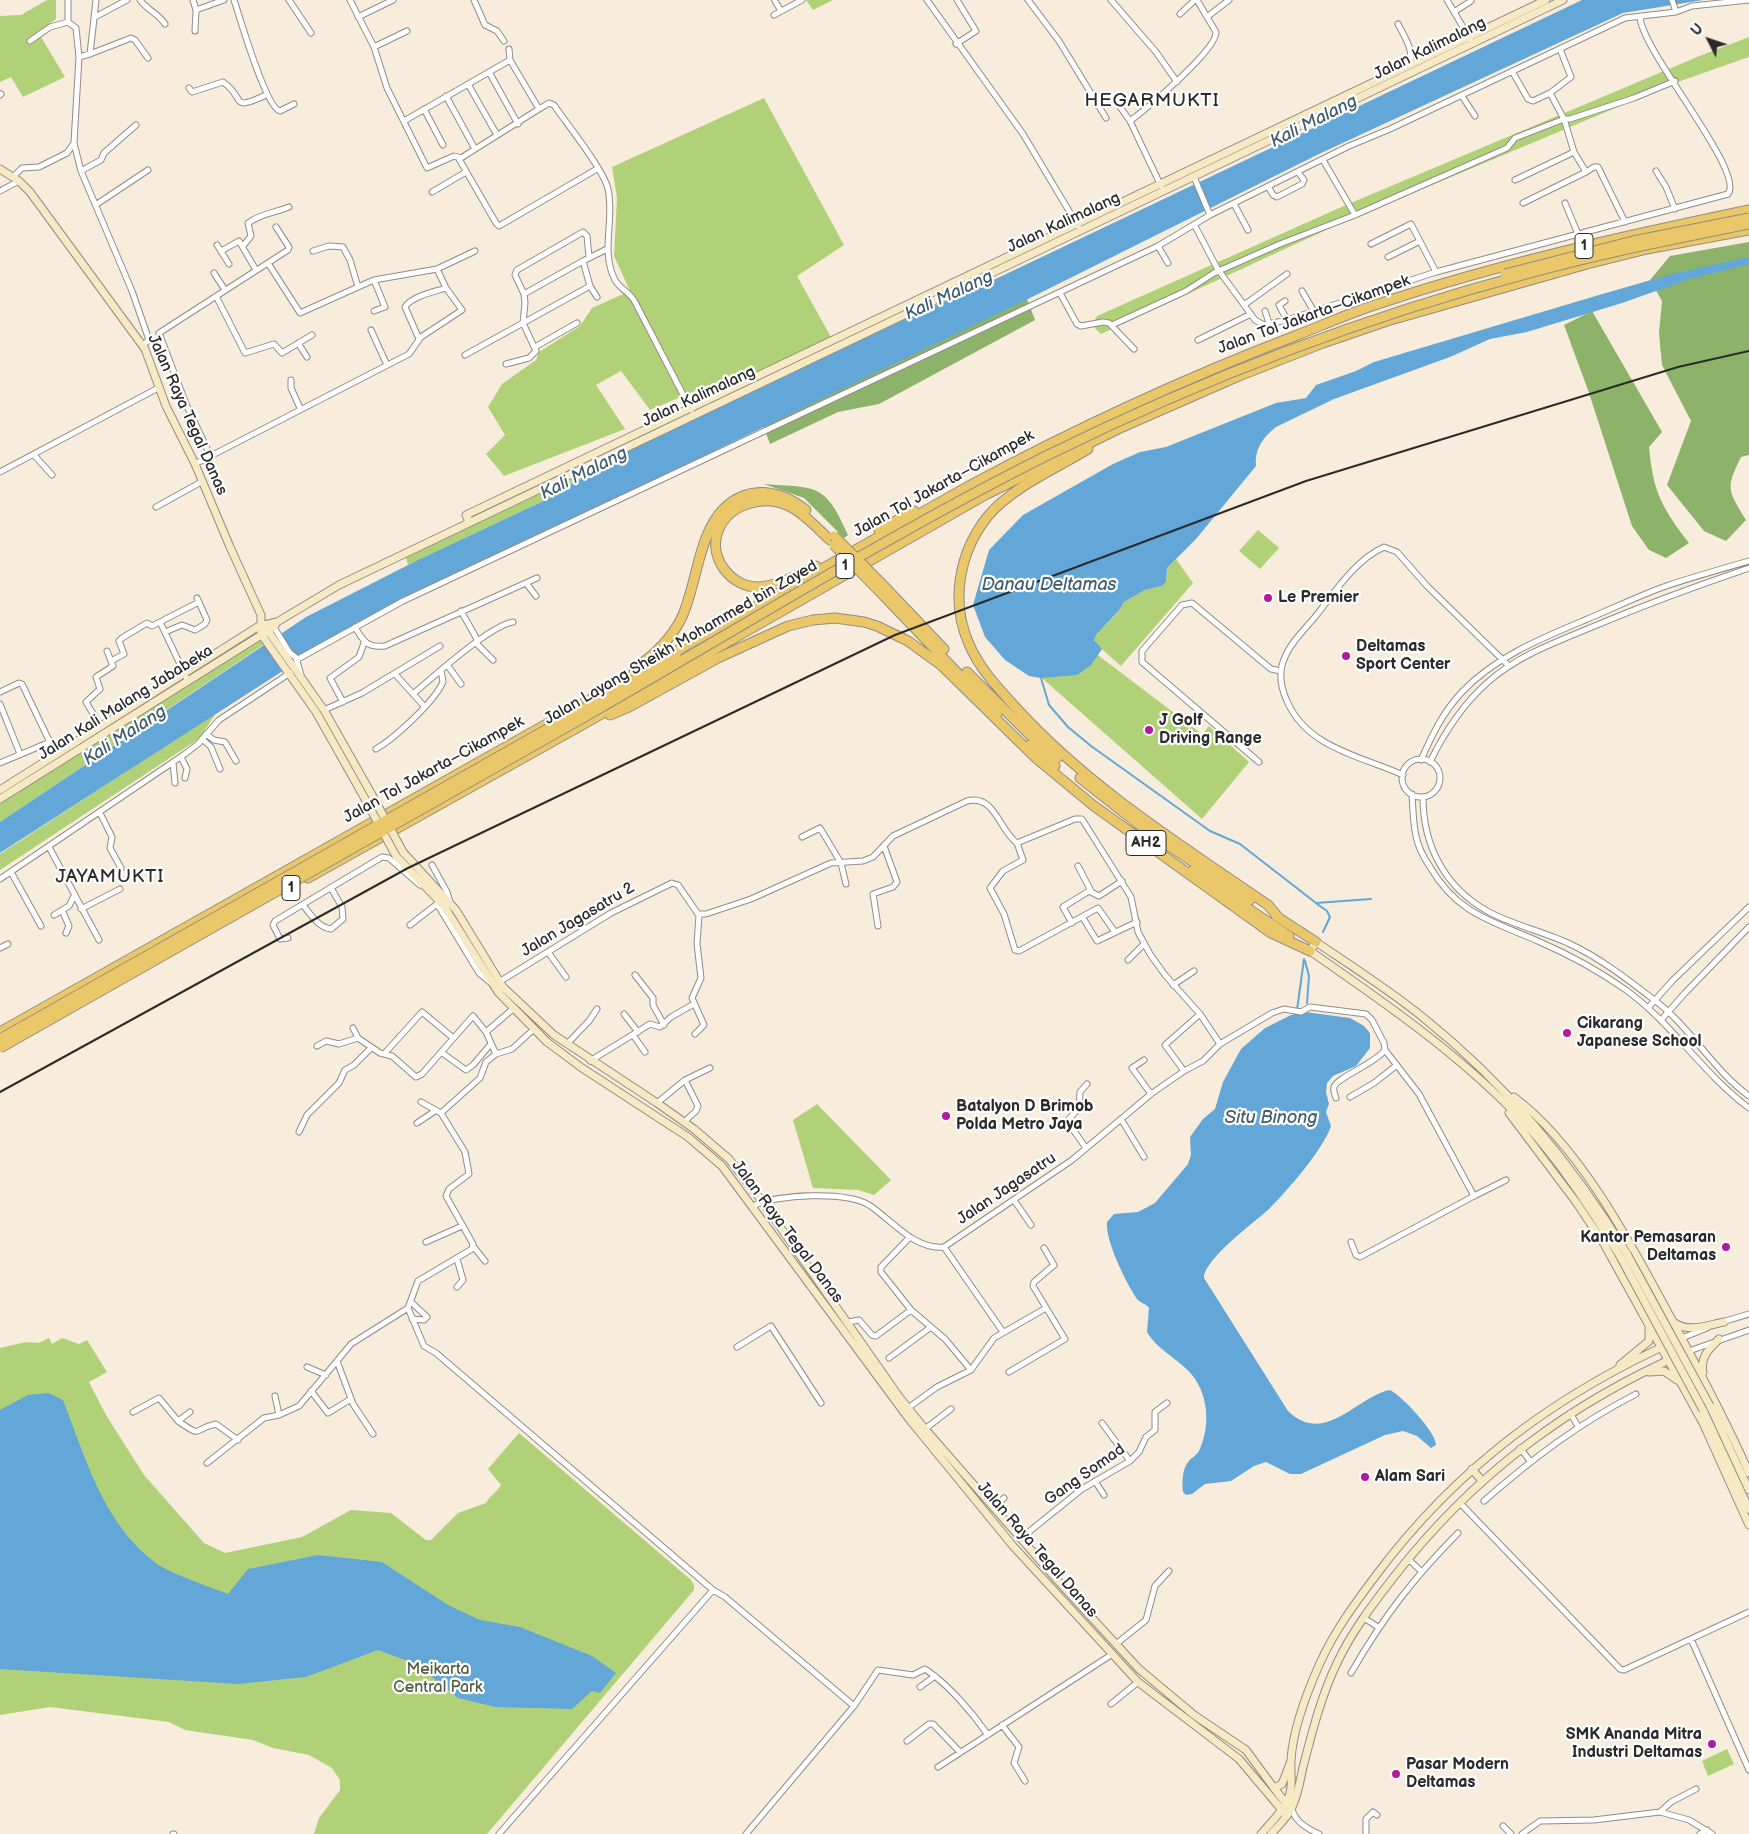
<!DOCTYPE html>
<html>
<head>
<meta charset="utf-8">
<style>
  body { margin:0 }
  #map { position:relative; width:1749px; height:1834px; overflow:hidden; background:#f8ecdc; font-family:"Balsamiq Sans",sans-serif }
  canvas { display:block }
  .north { position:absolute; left:1684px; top:15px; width:50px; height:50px; -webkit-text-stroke:4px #fff; paint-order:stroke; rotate:311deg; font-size:14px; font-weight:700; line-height:20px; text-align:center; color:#2b2b2b }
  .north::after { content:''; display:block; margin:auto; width:18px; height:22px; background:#2b2b2b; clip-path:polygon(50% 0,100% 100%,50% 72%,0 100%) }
</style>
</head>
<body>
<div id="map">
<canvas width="1749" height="1834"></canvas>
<div class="north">U</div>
</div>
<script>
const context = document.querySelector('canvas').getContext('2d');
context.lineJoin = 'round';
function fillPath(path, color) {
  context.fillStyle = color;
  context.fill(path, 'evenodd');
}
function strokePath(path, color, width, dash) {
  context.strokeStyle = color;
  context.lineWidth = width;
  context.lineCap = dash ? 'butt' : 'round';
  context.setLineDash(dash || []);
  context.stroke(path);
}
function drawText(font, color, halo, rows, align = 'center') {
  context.font = font + ' "Balsamiq Sans",sans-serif';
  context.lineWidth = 4.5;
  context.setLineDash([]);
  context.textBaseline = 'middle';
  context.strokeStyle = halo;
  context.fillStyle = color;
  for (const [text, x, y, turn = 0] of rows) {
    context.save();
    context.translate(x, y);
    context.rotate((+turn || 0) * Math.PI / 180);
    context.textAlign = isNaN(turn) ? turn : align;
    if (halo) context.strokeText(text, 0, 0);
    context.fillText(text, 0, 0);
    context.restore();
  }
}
fillPath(new Path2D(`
  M47,0H56V19L38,32L65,77L23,97L11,77L0,82V16L21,15Z
  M806,0H833L813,10Z
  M1749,37V57L1675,83L1339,224L1101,334L1092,325L1097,316L1346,205L1702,55Z
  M764,98L844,245L797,276L836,346L746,390L738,373L650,410L621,371L596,385L625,429L504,476L486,454L505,435L488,407L502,384L536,360L539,352L580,326L592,308L630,291L614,256L617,198L612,167Z
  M625,450L552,497L408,565L404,553Z
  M1258,530L1279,548L1260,569L1239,551Z
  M1176,559L1193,583L1121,666L1097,645L1094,639L1096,635L1120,609L1124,602L1145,590L1162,586L1166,582L1167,568Z
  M261,634L266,643L0,822V790L231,643L237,648Z
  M1070,634L1202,734L1209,726L1249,762L1202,819L1035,672Z
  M216,713L200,738L0,870V854Z
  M817,1104L891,1180L874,1195L858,1190L813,1188L793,1120Z
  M49,1338L52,1344L62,1338L79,1344L87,1340L107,1372L89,1382L106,1415L144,1475L204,1543L225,1553L302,1537L351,1510L391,1513L426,1540H431L458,1513L486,1503C490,1495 497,1492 501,1485L488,1469L519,1433L691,1580L694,1585V1590L487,1834H314L319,1818L340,1790V1780L332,1768L309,1755L273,1748L253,1740L185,1730L169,1722L50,1707L0,1715V1348L26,1342L39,1343Z
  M1727,1749L1734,1764L1708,1776L1702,1761Z`), '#b1d179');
fillPath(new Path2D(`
  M1749,242V455L1741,457C1725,489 1728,490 1746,520L1726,541L1704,531L1667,485L1691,421L1662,365L1659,333L1662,301L1650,280L1670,256Z
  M1027,299L1035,320L879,404L838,412L770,444L763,425Z
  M1592,311L1662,432L1649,447C1653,492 1662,508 1689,543L1666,558L1649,550L1632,526L1588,390L1564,325Z
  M764,484C818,488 825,483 848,535L844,538L804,498Z`), '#8cb369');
fillPath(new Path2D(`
  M1582,0H1703L1623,13L1319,154L1026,300L402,602L320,647L0,853V822L306,617L418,560L552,497L625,450L837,347L983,285Z
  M1749,257V264L1690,279L1622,303L1527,332L1490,339L1450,357L1334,399L1276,427C1263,437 1254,450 1256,466L1196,539L1167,568L1166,582L1162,586L1145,590L1124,602L1120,609L1096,635L1094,640L1102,649L1091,665L1077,675L1041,678L1029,676L1005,660L985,637L973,605L989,550L1023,515L1113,464L1140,452L1166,447L1276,403L1306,398L1316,385L1356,371L1374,362L1599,295L1672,274Z
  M1305,1012L1350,1018L1364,1026L1370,1033V1048L1356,1066L1333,1076L1327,1083L1326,1092L1329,1104L1326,1112L1331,1126C1323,1150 1287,1191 1269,1209C1255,1222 1204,1259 1204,1278L1288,1411C1325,1447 1357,1396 1390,1390C1402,1396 1436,1432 1436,1445L1431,1448L1417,1436L1403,1431L1385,1435L1301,1474H1290L1266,1462L1254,1466L1231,1481L1205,1484L1192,1494L1186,1495L1183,1492C1182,1483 1182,1470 1188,1462C1191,1458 1196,1456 1199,1451C1209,1430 1209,1404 1198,1384C1187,1362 1159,1353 1147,1332L1149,1308C1146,1303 1141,1304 1137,1299C1126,1283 1105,1240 1107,1222L1114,1214L1138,1212L1155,1203L1188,1164L1191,1155L1190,1137L1203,1119L1215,1109L1223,1082L1241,1049L1265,1028L1291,1015Z
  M48,1393L63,1400C86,1459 103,1524 157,1564C172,1574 210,1587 228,1594L248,1569L318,1555L382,1562L448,1605L480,1620L520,1627L592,1656L616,1673L600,1693L592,1691L572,1709L495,1707L458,1698L416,1664L378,1650L306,1677L238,1684L0,1669V1410L28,1395Z`), '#62a7d8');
strokePath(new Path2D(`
  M1041,678L1049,705L1068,727L1091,746L1210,831L1240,844L1316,903L1371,899
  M1317,904L1327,911L1330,917L1323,932
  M1305,961L1309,976L1307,1003
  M1297,1010L1304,959`), '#62a7d8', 2);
const street = new Path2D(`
  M68,0V22
  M96,0L90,54L79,57L74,143L81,171L132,291L149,340L143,345
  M140,0C147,10 158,13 165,24
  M193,0L196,10L195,31
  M234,0C240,18 266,108 280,111L294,104
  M289,0L311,33
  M350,0L374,47L387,88L427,168L454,156L461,158L539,109L549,103L554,105C566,123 604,170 608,189C615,219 600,251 615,280C620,289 630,292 635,302L691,410
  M474,0L485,25L497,31L504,41
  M927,0L1023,134L1078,226
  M1028,0L1059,41L1106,118
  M1111,0L1156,52L1177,82
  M1197,0L1207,17
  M1447,0L1470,39
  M1672,0L1676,12
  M775,1L781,11
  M196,10L224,0
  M1454,12L1471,1
  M1180,14L1195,0
  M774,15L802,0
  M95,17L127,0
  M358,17L393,0
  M1398,24C1404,36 1415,51 1409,65
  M30,41L50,27L68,22L76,28L79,57
  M956,44L976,31L957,0
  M374,47L407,31
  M509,49L510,60L539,109
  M90,54L131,38L135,40L148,58
  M1512,71L1528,99L1533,101L1550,93L1571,77L1560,49
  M489,72L518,124
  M468,84L497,135
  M189,88L192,92L223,82C247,99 229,112 266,95
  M1550,93L1564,119L1574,152
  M0,95L1,94
  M446,96L475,149
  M1462,96L1475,116
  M1097,105L1114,98L1130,121
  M424,109L443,145
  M404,121L510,60
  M459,159L496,223L499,226L597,169
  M1323,160L1355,215
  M81,171L101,160L104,153L136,125
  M1656,171L1666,187L1675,209
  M13,177L22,168L39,167L67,153L74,143
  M1194,177L1210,215
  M1515,180L1574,152L1586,172L1594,167H1598L1625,222
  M1161,186L1130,121C1146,109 1217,50 1216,32L1207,17L1229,0
  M1269,188L1273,195L1277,197L1302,184L1304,180L1298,172
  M0,191L19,181
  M432,192L466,172
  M1523,203L1586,172
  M1565,203L1578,234
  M97,204L148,170
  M1234,204L1248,230
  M1195,226L1217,268L1255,320L1264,325L1287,320L1436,272L1728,194C1746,172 1642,52 1640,17
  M1371,244L1411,224L1436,272
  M217,245L229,264
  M243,246L251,236L248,223C264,212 272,214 289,207
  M1158,246L1168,263
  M221,251L239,241L256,270
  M313,251L329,246L343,247L350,260L358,287L374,280L437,269L446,288C434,292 412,296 405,307L419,339
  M1388,257L1420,241
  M268,263L300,313L358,287
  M437,269L475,251
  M214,273L225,290
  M590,286L597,297
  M1302,291L1313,310
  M1060,293L1077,324L1081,326L1103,322L1109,323L1134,349
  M524,294L515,275L517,270L583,232L587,236L589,257
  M216,296L245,353L274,344L282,353L312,335
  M1285,301L1279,305L1287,320
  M1244,305L1287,274
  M374,311L385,307L374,280
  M1265,311L1269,323
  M1112,325L1186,291L1214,273L1280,244L1355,215L1507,148L1515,138L1564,119H1570L1634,98L1675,81
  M371,330L387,365
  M1198,340L1251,314
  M298,343L307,357
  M535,347L577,323
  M465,355L590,286L583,261L607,249
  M506,364L529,358L536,351L523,323L525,303L524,294L583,261
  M291,380V388L300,408
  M34,455L52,475
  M210,455L186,404L159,333L288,250L289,247L276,227
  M195,464L409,354L421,337L462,310L446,288
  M0,472L160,387
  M156,507L203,481
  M526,583L536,596
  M461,611L478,641
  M160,622L188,681
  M272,624L290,653L298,659L403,601L1158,246L1210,215L1349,146L1390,129L1625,18L1676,12L1692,6L1749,0
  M355,627C363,641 367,648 385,646L537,578
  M165,632L182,625L195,630L205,624L207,620L197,598
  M476,643L493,660
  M296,658L301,675
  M111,661L124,654L119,641L122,638L147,623L152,626L199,602
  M448,666L461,684
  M395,674L424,706
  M0,692L19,683L22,684L56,755
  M413,694C433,677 489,626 513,622
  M343,702L330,678L359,657L364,643
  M0,704L20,754
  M324,710L362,693L440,646
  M101,727L86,702L100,689L96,677L113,666L107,651
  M206,734L214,740L225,742L236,761
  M202,739L211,747L220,769
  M376,749C395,738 434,702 443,682L441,670
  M181,757L187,769L185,778
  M1402 778a19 19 0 1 1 38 0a19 19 0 1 1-38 0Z
  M1421,760C1432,735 1443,712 1462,692C1495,657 1542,638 1585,620C1612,609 1638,596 1666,586C1693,577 1721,569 1749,561
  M1259,762L1142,662V651L1182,605L1192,603L1271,669L1281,671
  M1430,762C1445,731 1462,705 1488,682C1517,656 1556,642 1592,627C1644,605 1696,586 1749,568
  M0,763L50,742
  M173,763L175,783
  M1403,775C1361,756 1307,748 1287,701C1280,686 1278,672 1285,657C1291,642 1305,629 1315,617C1334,593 1355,560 1384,547L1397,552L1427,586L1509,666
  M1412,794C1413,808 1413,823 1416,836C1418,847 1424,858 1430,867C1458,915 1493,921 1540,942C1570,955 1599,971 1626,990C1673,1024 1703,1074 1749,1108
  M1423,797C1423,846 1445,888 1489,912C1513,925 1545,932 1570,944C1600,958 1627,979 1653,999C1690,1026 1712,1069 1749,1096
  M100,813L112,837L110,848L121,868
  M802,837L820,828L841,863L846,884
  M1017,843L1023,860L1003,871L990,888L1004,914L1015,950L1019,951L1098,908L1115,932
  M49,847L99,940
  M432,865L447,892L450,902
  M1078,866L1091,891
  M11,872L41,926
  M0,879L185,754L198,744L219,720L290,673
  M303,905C311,915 318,927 331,929L343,919L342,907L331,888
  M81,909L120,889
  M62,910L69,926L66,933
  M54,915L69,906L74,896
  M1083,918L1097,941L1137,922
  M1072,923L1063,907L1089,891L1099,896L1122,881
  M410,925L437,904L479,973L491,983
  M878,926L873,894L893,887L897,882L884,846
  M288,938L280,939L273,925L275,921L382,857L389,858L420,885
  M0,948L8,944
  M548,952L566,977
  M1128,960L1144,944
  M635,975L653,998V1005L664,1025
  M499,982L611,913L672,883L678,885L698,914H706L751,899L831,863L863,861L873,857L893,836L967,801C995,794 999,830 1017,843L1075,819H1082L1131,897L1138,932L1150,954L1165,975L1200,1014L1220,1044
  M1173,985L1194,971
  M1648,1008L1672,981L1749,907
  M624,1014L638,1032
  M1661,1020L1685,993L1749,927
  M353,1028L358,1038
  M486,1032L514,1008
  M695,1034L704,1025L692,998L701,978L697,944L699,915
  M633,1035L645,1052
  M567,1044L589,1021L597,1009
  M317,1046L326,1041L339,1044L358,1038L380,1053L392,1056L416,1077L422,1074L473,1016L486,1032L496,1054
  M441,1052L466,1070L473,1065L490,1045
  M384,1054L422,1012L452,1037
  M1144,1060L1132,1068L1151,1094
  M590,1061L650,1024L660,1027L671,1017L694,1004
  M1184,1071L1165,1045L1200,1014
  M1350,1097L1374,1083L1397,1065
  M1336,1098C1335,1095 1333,1091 1334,1087C1336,1078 1376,1063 1385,1050
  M421,1102L441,1113
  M657,1103L685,1080L710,1068
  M1121,1119L1144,1157
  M684,1122L696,1111L698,1106L685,1080
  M417,1123L435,1111
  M299,1132L307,1115L339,1083L345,1070L354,1065L371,1048
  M1086,1148L1067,1121L1079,1108L1080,1092L1087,1084
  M1474,1196L1506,1180
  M1014,1200L1031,1225
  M753,1206C777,1194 846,1191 869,1205C892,1220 914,1250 944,1247L1072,1160L1151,1094L1184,1071L1203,1061L1220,1044L1272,1013L1284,1009L1301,1012L1310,1007L1366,1014L1372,1020L1384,1043L1385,1050L1419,1094L1474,1196L1360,1257L1356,1255L1351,1242
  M910,1237L881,1267V1272L911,1310L945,1339L971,1370
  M426,1242L462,1226
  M473,1246L485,1261
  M944,1247L1003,1332
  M457,1259L463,1280L457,1287
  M411,1302L427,1317L424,1320L412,1319
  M408,1308L424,1346L436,1353L713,1590
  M848,1322L859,1320L872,1335L876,1336L911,1310
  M1722,1322L1749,1314
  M1682,1338L1707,1328
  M737,1347L771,1326L821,1403
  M1689,1351L1749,1330
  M889,1358L931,1327
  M307,1367L326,1375
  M1009,1372L1065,1339L1033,1286L1034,1282L1054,1265L1044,1248
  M311,1391L328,1413L351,1399
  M275,1396L279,1415L299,1406L337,1361
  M908,1408L937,1387L971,1370L994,1338L1046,1308
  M133,1412L159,1398L178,1421
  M190,1412L178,1421C204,1439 192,1429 216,1424L238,1440
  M1570,1413L1578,1426
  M1102,1423L1130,1461
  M925,1429L951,1409
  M373,1434L353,1404L337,1361L351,1344L408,1308L418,1281L472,1249L473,1244L446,1196L449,1189L469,1174L465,1152L441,1113L480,1078L486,1062L496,1054L512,1049L534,1029
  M1520,1448L1530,1461
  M207,1463L264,1418L279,1415
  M1095,1481L1104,1495
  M1484,1501C1533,1458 1578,1424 1636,1394
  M1460,1503L1620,1669L1624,1670L1749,1612
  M994,1508L1004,1498
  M1020,1539L1082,1489L1130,1461L1139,1452L1146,1437L1155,1430V1412L1167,1403
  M1408,1559L1421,1571
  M1364,1618L1378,1627
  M1691,1639L1749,1770
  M1116,1644L1146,1620L1155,1586L1169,1571
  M1351,1673C1384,1616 1412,1580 1458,1533
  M920,1687L935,1676
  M1111,1704L1138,1682
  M854,1706L878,1670L913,1675L925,1669C948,1684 972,1712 988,1735
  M1002,1725L1019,1747L1014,1763L1025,1781
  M907,1741L929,1724H933L960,1752
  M938,1767L1111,1655
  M1292,1809C1295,1822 1308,1829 1319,1834
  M1660,1812L1671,1802L1696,1789
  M1503,1826L1511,1834
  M173,1834H174
  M499,1834L713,1590L725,1597L854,1706L746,1834
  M1366,1834V1819L1373,1812L1377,1815
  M1522,1834L1540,1821L1594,1820L1660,1812L1689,1820L1712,1834
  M1700,1834L1707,1830`);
const secondary = new Path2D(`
  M0,169L19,181L30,192L145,349L166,406L195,464L230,547L261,615V634L316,712L364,797
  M469,522L466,515L1546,0
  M266,628L324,710L372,795
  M0,790L259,626L277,622
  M0,799L274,627L277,622L339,585L1563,0
  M403,852L456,910L503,987L554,1035L657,1103L694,1129L729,1159L762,1201L900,1398L925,1429L1059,1582L1139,1669L1194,1715L1246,1750L1274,1788L1282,1784L1291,1761
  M396,856L444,906L498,992L547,1042L582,1068L688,1137L722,1166L909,1419L1013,1546L1138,1682L1239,1759L1287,1816
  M1514,1097C1580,1146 1632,1246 1671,1318C1698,1369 1726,1420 1749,1473
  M1509,1113L1576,1202L1604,1244L1703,1423L1749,1525
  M1621,1258C1591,1209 1560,1161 1521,1119C1459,1054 1384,1002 1310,951L1316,942C1353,967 1391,991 1425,1019C1508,1086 1572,1163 1627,1254
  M1675,1323C1689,1333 1708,1325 1724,1322
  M1620,1365L1649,1341V1328
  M1649,1372L1664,1371L1677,1380
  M1703,1372C1700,1357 1709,1349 1719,1339
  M1710,1406L1749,1490
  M1703,1410L1749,1509
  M1472,1469L1482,1481
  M1274,1788L1288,1806
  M1261,1834C1270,1824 1281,1813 1287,1801C1294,1788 1290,1774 1291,1760C1293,1728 1307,1692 1320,1663C1335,1630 1356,1602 1377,1574C1458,1466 1559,1392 1682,1338
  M1271,1834C1278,1826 1288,1817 1292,1807C1298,1795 1300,1781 1303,1767C1312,1733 1321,1696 1337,1663C1351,1633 1372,1605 1393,1578C1473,1475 1569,1403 1689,1351`);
const highway = new Path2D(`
  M1088,449C1057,468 1011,488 988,516C959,552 950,602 969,644C980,670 1000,690 1019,711C1091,789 1181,845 1268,905L1279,918
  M879,530L914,511
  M816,566C798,575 778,586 758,587C731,587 708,558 718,531C728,504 764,494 789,506C805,514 817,528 830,540
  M885,587L944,649
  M880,592L997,714
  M634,669C653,656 671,639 681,619C701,578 697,508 749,494C771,489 789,497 806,510
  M967,672L1033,738L1057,758
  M610,715L629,707L718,658L788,626L813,620L835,618L864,622L877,626L908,641L941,665L1037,759L1094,806L1271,933L1310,951
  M1030,745L1055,766
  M1080,778L1151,834L1250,900
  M1192,871L1289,936
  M308,878L582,725L985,495L1118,429L1239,376L1323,343L1387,321L1587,264L1647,249L1749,230
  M1276,916L1316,942
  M0,1032L969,486C1075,429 1183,379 1295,336C1323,325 1352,312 1381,303C1501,263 1625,236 1749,210`);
strokePath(street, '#928c84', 7);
strokePath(secondary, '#928c84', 9);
strokePath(highway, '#928c84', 11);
strokePath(street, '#fff', 5);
strokePath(secondary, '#f7e9c3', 7);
strokePath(highway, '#eac769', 9);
strokePath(new Path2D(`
  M0,1092L408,868L895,635L1306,481L1678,367L1749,351`), '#2b2b2b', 2);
const secondaryBridge = new Path2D(`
  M372,795L403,852
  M364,797L396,856
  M1627,1254L1710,1406
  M1621,1258L1703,1410`);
const highwayBridge = new Path2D(`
  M1505,274L1633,241L1749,218
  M834,536L885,587
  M834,545L880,592
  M0,1039L676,656
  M0,1048C198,935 397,824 595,711C745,625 892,533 1046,456C1200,380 1363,317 1530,273C1602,253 1675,239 1749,224`);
strokePath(secondaryBridge, '#928c84', 9, []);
strokePath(highwayBridge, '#928c84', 11, []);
strokePath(secondaryBridge, '#f7e9c3', 7);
strokePath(highwayBridge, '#eac769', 9);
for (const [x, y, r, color] of [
  [1268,598,5,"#b5179e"],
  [1346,656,5,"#b5179e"],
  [1149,730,5,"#b5179e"],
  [1567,1033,5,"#b5179e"],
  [946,1116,5,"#b5179e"],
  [1726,1247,5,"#b5179e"],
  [1365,1477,5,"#b5179e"],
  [1712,1744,5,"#b5179e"],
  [1396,1774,5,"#b5179e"]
]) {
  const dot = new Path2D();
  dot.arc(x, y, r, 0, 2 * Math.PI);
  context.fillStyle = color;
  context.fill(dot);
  strokePath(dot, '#fff', 2);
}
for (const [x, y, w] of [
  [1584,246,18],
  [845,566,18],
  [1146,843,40],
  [291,888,18]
]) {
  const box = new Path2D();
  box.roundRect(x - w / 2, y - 12.5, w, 25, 4);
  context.fillStyle = '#fff';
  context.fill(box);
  strokePath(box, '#2b2b2b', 1);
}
drawText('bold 15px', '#2b2b2b', null, [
  ["1",1584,246],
  ["1",845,566],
  ["AH2",1146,843],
  ["1",291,888]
]);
drawText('16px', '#2b2b2b', '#fff', [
  ["Jalan Kalimalang",1430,49,-26],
  ["Jalan Kalimalang",1064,223,-25],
  ["Jalan Tol Jakarta–Cikampek",1314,315,-20],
  ["Jalan Kalimalang",699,397,-25],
  ["Jalan Raya Tegal Danas",187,415,66],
  ["Jalan Tol Jakarta–Cikampek",944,484,-29],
  ["Jalan Layang Sheikh Mohammed bin Zayed",681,643,-30],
  ["Jalan Kali Malang Jababeka",126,703,-32],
  ["Jalan Tol Jakarta–Cikampek",434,770,-29],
  ["Jalan Jagasatru 2",578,920,-31],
  ["Jalan Jagasatru",1007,1189,-34],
  ["Jalan Raya Tegal Danas",787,1232,53],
  ["Gang Somad",1085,1475,-35],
  ["Jalan Raya Tegal Danas",1037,1550,49]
]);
drawText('bold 16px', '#2b2b2b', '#fff', [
  ["Le Premier",1278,598],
  ["Deltamas",1356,647],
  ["Sport Center",1356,665],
  ["J Golf",1159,721],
  ["Driving Range",1159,739],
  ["Cikarang",1577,1024],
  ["Japanese School",1577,1042],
  ["Batalyon D Brimob",956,1107],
  ["Polda Metro Jaya",956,1125],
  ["Kantor Pemasaran",1716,1238,"right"],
  ["Deltamas",1716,1256,"right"],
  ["Alam Sari",1375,1477],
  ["SMK Ananda Mitra",1702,1735,"right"],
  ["Industri Deltamas",1702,1753,"right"],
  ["Pasar Modern",1406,1765],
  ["Deltamas",1406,1783]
], 'left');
drawText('16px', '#535d42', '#fff', [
  ["Meikarta",438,1670],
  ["Central Park",438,1688]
]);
drawText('italic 18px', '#415d70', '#fff', [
  ["Kali Malang",1314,122,-27],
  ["Kali Malang",949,296,-25],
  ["Kali Malang",584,474,-27],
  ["Danau Deltamas",1049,585],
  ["Kali Malang",125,736,-33],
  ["Situ Binong",1271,1118]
]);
context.letterSpacing = '1px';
drawText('19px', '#2b2b2b', '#fff', [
  ["HEGARMUKTI",1152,101],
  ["JAYAMUKTI",110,877]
]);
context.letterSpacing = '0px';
</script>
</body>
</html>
